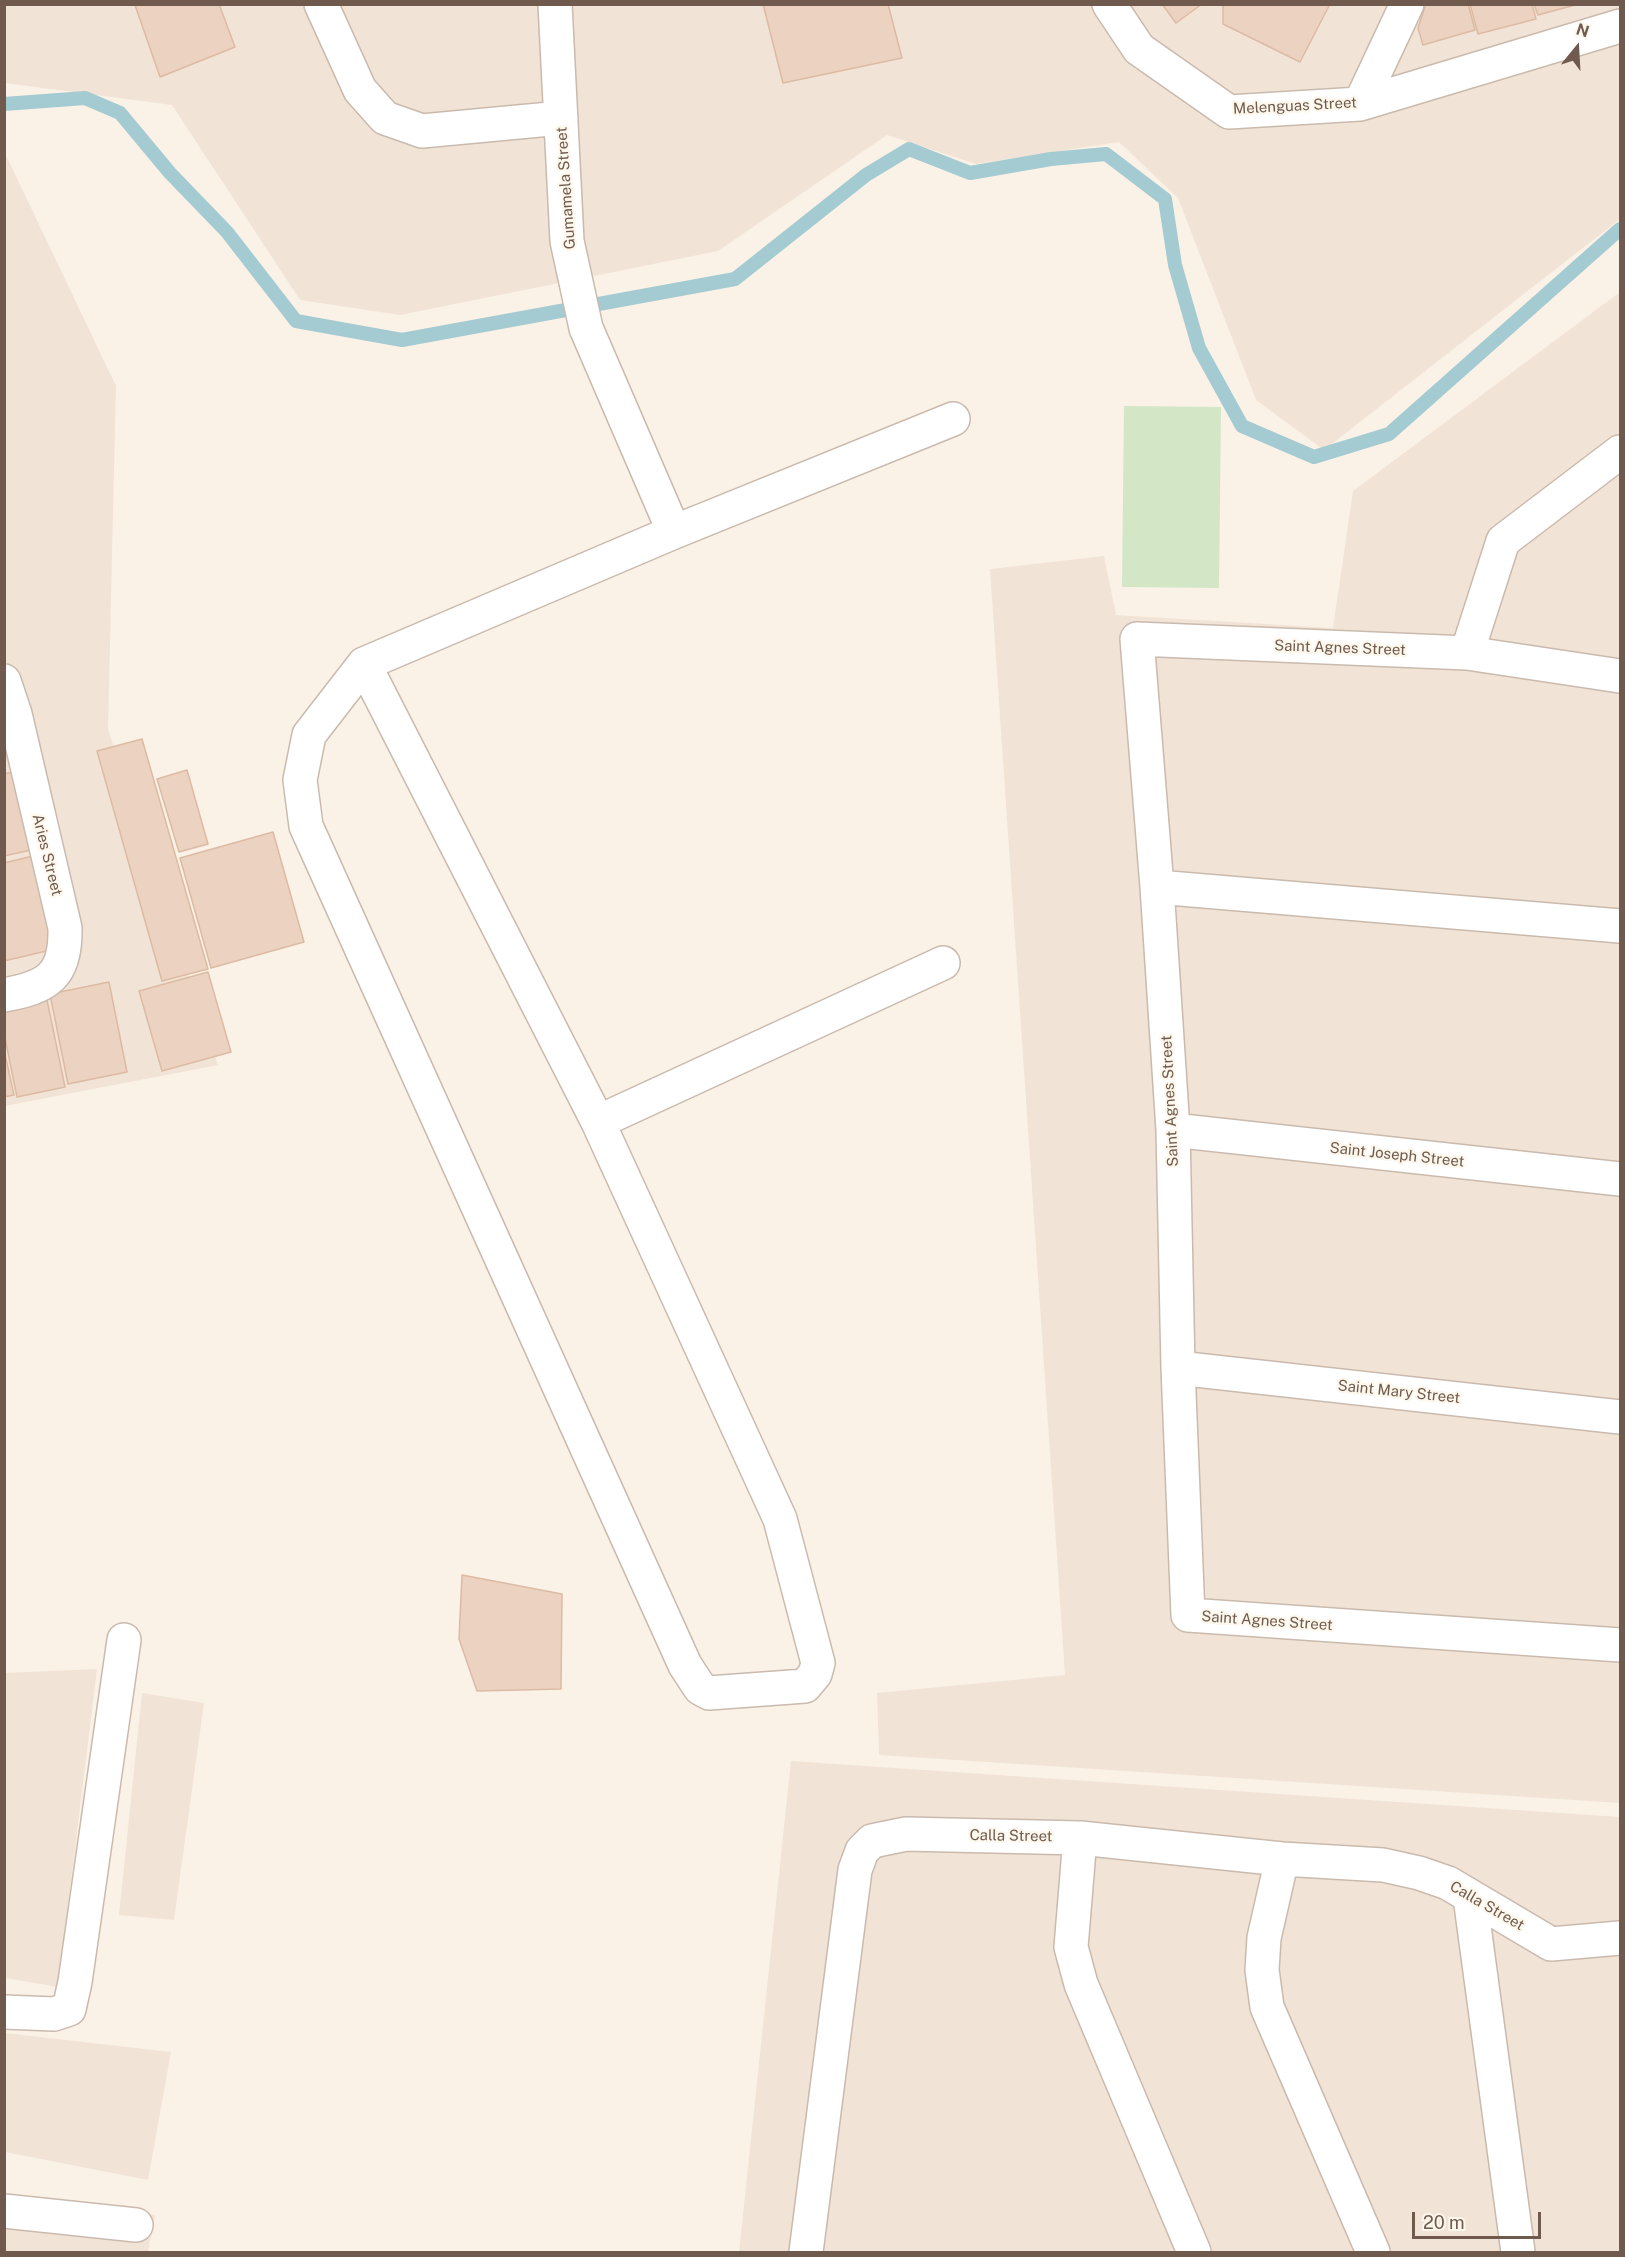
<!DOCTYPE html>
<html>
<head>
<meta charset="utf-8">
<style>
  body { margin:0 }
  #map { position:relative; width:1625px; height:2257px; overflow:hidden; background:#faf2e6; font-family:"Public Sans",sans-serif }
  canvas { display:block }
  .frame { position:absolute; inset:0; border:6px solid #705a4e; pointer-events:none }
  .north { position:absolute; left:1547px; top:18px; width:60px; height:60px; -webkit-text-stroke:4px #fdf7ec; paint-order:stroke; rotate:18deg; font-size:16px; font-weight:700; line-height:24px; text-align:center; color:#705a4e }
  .north::after { content:''; display:block; margin:auto; width:21px; height:27px; background:#705a4e; clip-path:polygon(50% 0,100% 100%,50% 72%,0 100%) }
  .scale { position:absolute; left:1412px; top:2212px; width:129px; height:27px; box-sizing:border-box; border:3px solid #705a4e; border-top:0; padding-left:8px; font-size:18px; line-height:21px; white-space:nowrap; color:#705a4e; -webkit-text-stroke:4px #fdf7ec; paint-order:stroke }
</style>
</head>
<body>
<div id="map">
<canvas width="1625" height="2257"></canvas>
<div class="frame"></div>
<div class="north">N</div>
<div class="scale">20 m</div>
</div>
<script>
const context = document.querySelector('canvas').getContext('2d');
context.lineJoin = 'round';
function fillPath(path, color) {
  context.fillStyle = color;
  context.fill(path, 'evenodd');
}
function strokePath(path, color, width, dash) {
  context.strokeStyle = color;
  context.lineWidth = width;
  context.lineCap = dash ? 'butt' : 'round';
  context.setLineDash(dash || []);
  context.stroke(path);
}
function drawText(font, color, halo, rows, align = 'center') {
  context.font = font + ' "Public Sans",sans-serif';
  context.lineWidth = 4.5;
  context.setLineDash([]);
  context.textBaseline = 'middle';
  context.strokeStyle = halo;
  context.fillStyle = color;
  for (const [text, x, y, turn = 0] of rows) {
    context.save();
    context.translate(x, y);
    context.rotate((+turn || 0) * Math.PI / 180);
    context.textAlign = isNaN(turn) ? turn : align;
    if (halo) context.strokeText(text, 0, 0);
    context.fillText(text, 0, 0);
    context.restore();
  }
}
fillPath(new Path2D(`
  M5,4L1620,5V219L1324,450L1256,400L1178,198L1119,142L976,164L887,135L718,251L400,315L300,300L172,105L5,83Z
  M4,151L116,386L108,729L218,1065L5,1106Z
  M1620,292V1803L879,1755L877,1693L1065,1675L990,569L1104,556L1116,615L1333,628L1353,491Z
  M97,1669L58,1987L5,1978L4,1673Z
  M142,1693L204,1703L174,1920L119,1915Z
  M791,1761L1620,1817V2252H739Z
  M5,2033L171,2052L148,2180L5,2152Z
  M4,2203L155,2215L148,2252H5Z`), '#f1e4d6');
fillPath(new Path2D(`
  M1124,406L1221,407L1219,588L1122,587Z`), '#d3e6c6');
strokePath(new Path2D(`
  M4,104L85,98L120,113L170,173L227,232L296,321L402,340L735,279L866,175L909,149L970,173L1051,159L1106,154L1165,199L1175,265L1199,348L1242,426L1314,457L1389,434L1620,229`), '#a4cad2', 14);
const building = new Path2D(`
  M219,4L235,47L160,77L135,5Z
  M763,4H888L902,58L783,83Z
  M1162,4H1202L1176,23Z
  M1223,4H1330L1300,62L1223,24Z
  M1426,4H1468L1475,30L1423,45L1418,28Z
  M1470,4H1532L1536,19L1478,34Z
  M1534,4H1579L1538,15Z
  M142,739L208,969L162,981L97,751Z
  M187,770L208,844L179,852L157,779Z
  M13,772L31,850L4,856V774Z
  M273,832L304,942L211,968L180,858Z
  M33,856L55,949L4,961V863Z
  M208,972L231,1052L162,1071L139,991Z
  M109,982L127,1072L68,1084L50,994Z
  M47,1000L65,1087L17,1097L4,1033V1008Z
  M4,1050L14,1095L4,1097Z
  M462,1575L562,1594L561,1689L477,1691L459,1639Z`);
fillPath(building, '#ecd3c1');
strokePath(building, '#ddbaa3', 1.5);
const minor = new Path2D(`
  M321,4L360,90L385,118L422,131L561,118
  M555,4L567,241L586,328L674,532
  M1109,4L1139,49L1229,112L1360,104L1620,26
  M1360,104L1407,4
  M1467,653L1503,541L1620,452
  M364,664L598,1122L780,1519L818,1663L815,1674L805,1686L709,1693L700,1688L685,1665L306,826L300,780L309,735L364,664L674,532L953,419
  M1620,676L1467,653L1137,639L1157,887L1173,1130L1178,1368L1188,1615L1620,1645
  M4,681L15,714L65,928C66,976 48,987 4,995
  M1157,887L1620,926
  M598,1122L943,963
  M1173,1130L1620,1179
  M1178,1368L1620,1417
  M1080,1838L1071,1947L1081,1984L1194,2252
  M1282,1859L1264,1938L1262,1970L1267,2007L1373,2252
  M1470,1897L1518,2252
  M4,2012L54,2014L69,2009L75,1982L124,1640
  M4,2211L136,2225
  M806,2252L855,1870L862,1851L872,1841L906,1834L1080,1838L1282,1859L1383,1865L1419,1873L1448,1883L1551,1944L1620,1938`);
strokePath(minor, '#cabaae', 36);
strokePath(minor, '#fff', 33);
drawText('15px', '#705a4e', '#fdf7ec', [
  ["Melenguas Street",1295,106,-3],
  ["Gumamela Street",566,188,-94],
  ["Saint Agnes Street",1340,648,2],
  ["Aries Street",47,855,76],
  ["Saint Agnes Street",1170,1101,-93],
  ["Saint Joseph Street",1397,1155,6],
  ["Saint Mary Street",1399,1392,6],
  ["Saint Agnes Street",1267,1621,4],
  ["Calla Street",1011,1836,1],
  ["Calla Street",1487,1906,30]
]);
</script>
</body>
</html>
